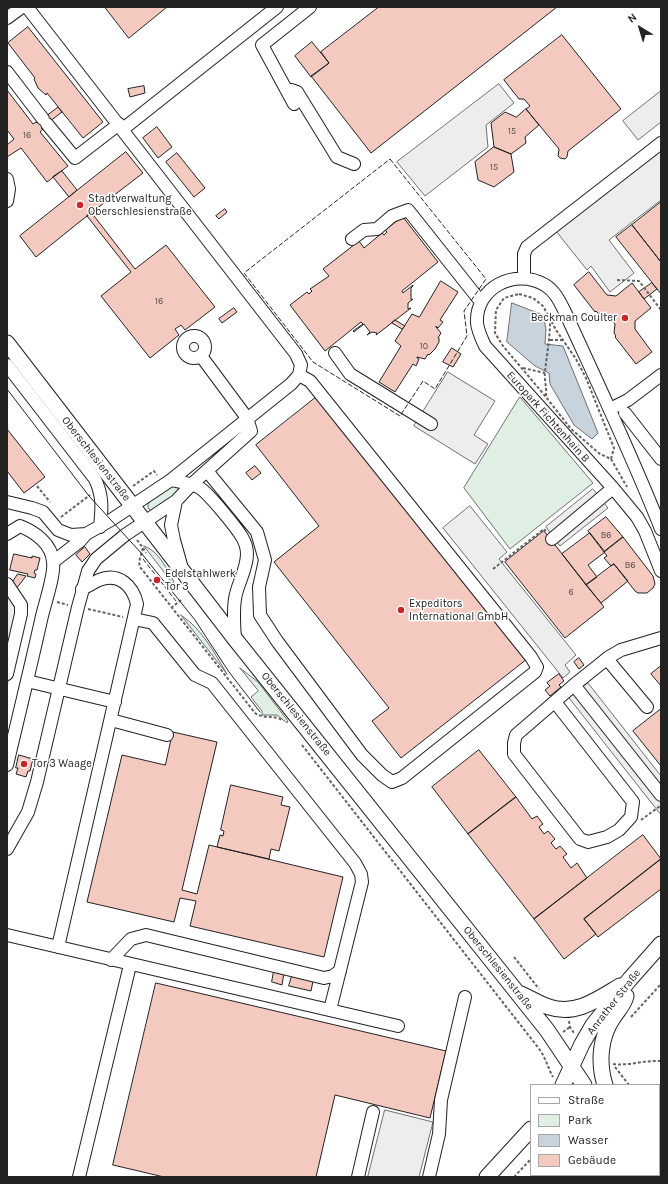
<!DOCTYPE html>
<html>
<head>
<meta charset="utf-8">
<style>
  body { margin:0 }
  #map { position:relative; width:668px; height:1184px; overflow:hidden; background:#fff; font-family:Karla,sans-serif }
  canvas { display:block }
  .frame { position:absolute; inset:0; border:8px solid #222; pointer-events:none }
  .legend { position:absolute; left:530px; top:1084px; width:130px; height:92px; box-sizing:border-box; background:#fff; border:1px solid #a7a7a7; margin:0; padding:5px 7px; list-style:none; font-size:12px; color:#222 }
  .legend li { display:flex; align-items:center; gap:8px; height:20px }
  .legend b { width:20px; border:1px solid #a7a7a7 }
  .north { position:absolute; left:620px; top:8px; width:40px; height:40px; -webkit-text-stroke:3px #fff; paint-order:stroke; rotate:322deg; font-size:11px; font-weight:700; line-height:16px; text-align:center; color:#222 }
  .north::after { content:''; display:block; margin:auto; width:14px; height:18px; background:#222; clip-path:polygon(50% 0,100% 100%,50% 72%,0 100%) }
</style>
</head>
<body>
<div id="map">
<canvas width="668" height="1184"></canvas>
<div class="frame"></div>
<ul class="legend">
<li><b style="height:5px;background:#fff"></b>Straße</li>
<li><b style="height:11px;background:#e0efe3"></b>Park</li>
<li><b style="height:11px;background:#c7d3dd"></b>Wasser</li>
<li><b style="height:11px;background:#f3c9c0"></b>Gebäude</li>
</ul>
<div class="north">N</div>
</div>
<script>
const context = document.querySelector('canvas').getContext('2d');
context.lineJoin = 'round';
function fillPath(path, color) {
  context.fillStyle = color;
  context.fill(path, 'evenodd');
}
function strokePath(path, color, width, dash) {
  context.strokeStyle = color;
  context.lineWidth = width;
  context.lineCap = dash ? 'butt' : 'round';
  context.setLineDash(dash || []);
  context.stroke(path);
}
function drawText(font, color, halo, rows, align = 'center') {
  context.font = font + ' Karla,sans-serif';
  context.lineWidth = 3;
  context.setLineDash([]);
  context.textBaseline = 'middle';
  context.strokeStyle = halo;
  context.fillStyle = color;
  for (const [text, x, y, turn = 0] of rows) {
    context.save();
    context.translate(x, y);
    context.rotate((+turn || 0) * Math.PI / 180);
    context.textAlign = isNaN(turn) ? turn : align;
    if (halo) context.strokeText(text, 0, 0);
    context.fillText(text, 0, 0);
    context.restore();
  }
}
const green = new Path2D(`
  M520,397L593,483L510,549L464,488Z
  M175,485L186,486L167,504L152,511L148,508V504C156,495 164,489 175,485Z
  M144,546C159,551 167,569 174,582L173,583Z
  M181,615C202,629 214,652 227,674Z
  M240,668L258,682L288,721L287,723L277,715H262V711L251,697L258,691Z`);
fillPath(green, '#e0efe3');
strokePath(green, '#6f6f6f', 1);
const parking = new Path2D(`
  M499,84L514,103L486,125L488,147L425,196L397,162Z
  M661,91V122L638,140L623,121Z
  M661,149V200L609,240L634,273L610,292L591,266L587,270L556,231Z
  M448,372L495,401L474,435L488,444L475,464L414,426Z
  M593,489L608,508L560,546L546,527Z
  M470,506L507,552L499,559L576,655L565,665L570,672L563,678L443,528Z
  M7,579L24,612L7,686Z
  M588,683L661,776V815L569,698Z
  M385,1110L433,1122L419,1177H368Z`);
fillPath(parking, '#ededed');
strokePath(parking, '#6f6f6f', 1);
const water = new Path2D(`
  M512,303L543,315L546,329L545,344L563,346L598,433L592,439L574,425L550,384L549,373L535,366L507,342Z`);
fillPath(water, '#c7d3dd');
strokePath(water, '#6f6f6f', 1);
const building = new Path2D(`
  M105,7H167L129,38Z
  M379,7H557L371,153L311,76L329,63L321,52Z
  M28,27L103,122L83,138L47,93L46,95L38,88L34,79L35,78L8,43Z
  M562,35L621,109L568,151L567,157L565,159L560,158L558,156L559,149L526,109L530,106L524,99H519L504,80Z
  M312,42L329,63L311,77L295,56Z
  M144,86L145,93L130,97L128,89Z
  M7,90L33,124L36,122L37,123L58,107L62,112L41,128L43,129L40,132L68,166L47,182L21,148L7,157V145L14,139L7,130Z
  M526,109L539,125L525,137L526,143L511,154L494,147L491,123L505,112L516,117Z
  M157,127L172,147L158,158L143,138Z
  M494,147L511,154L514,172L494,187L478,180L475,162Z
  M126,152L143,173L78,223L36,257L20,236Z
  M177,153L205,188L194,197L166,162Z
  M62,171L77,190L69,197L53,177Z
  M661,202V262L632,225Z
  M225,209L227,212L219,219L216,216Z
  M91,212L135,269L166,245L215,307L185,330L181,325L175,329L179,335L150,358L101,296L131,272L87,216Z
  M403,217L438,262L402,291L403,293L413,285V286L411,288V300L413,299L408,303V309L411,308L376,335L377,333L372,332L367,335L370,332L364,324L354,332L353,331L363,324L361,322L325,351L290,305L307,292L309,294L312,291L310,289L329,276L323,269L359,241L364,248L382,233L384,235L387,232L385,230Z
  M632,225L661,262V294L616,237Z
  M589,272L607,295L616,296L632,283L651,308L635,321V329L652,352L636,364L615,337L616,336L614,333L615,324L608,315L599,314L596,311L595,312L574,285Z
  M441,281L458,292L440,320L443,322L438,328L436,326V327L441,333L438,338H439V342L435,349L429,355L428,354L425,359L417,357V358L419,359L416,366L413,364L395,392L379,382L401,346L395,341L412,314L419,317Z
  M652,283L657,289L644,299L639,292Z
  M234,308L237,312L222,323L219,319Z
  M395,320L405,326L402,329L392,323Z
  M452,348L461,354L453,367L443,362Z
  M319,395L527,659L401,758L372,721L389,708L274,562L319,526L256,445Z
  M7,429L45,477L24,493L7,471Z
  M255,466L261,473L252,480L246,473Z
  M606,517L623,537L604,552L588,531Z
  M544,531L604,607L565,638L505,562Z
  M590,533L605,552L588,565L597,577L586,585L562,554Z
  M623,537L653,576L655,584L653,588L647,593H638L635,591L614,564L611,566L604,558L607,556L604,552Z
  M85,547L90,554L82,562L76,555Z
  M14,554L32,558V556L40,558L37,570H35L34,573L36,574L35,578L27,576L28,574L10,570Z
  M614,564L628,581L601,603L586,585Z
  M18,574L26,576L16,589L12,583Z
  M579,658L584,665L579,669L574,662Z
  M661,666V686L651,674Z
  M559,674L564,681L559,685L561,687L550,696L545,690L550,686L547,683Z
  M661,709V766L633,731Z
  M173,732L217,742L182,890L197,894L209,845L343,877L324,957L190,926L196,901L180,898L174,922L87,902L122,755L165,765Z
  M479,750L516,797L468,834L432,787Z
  M19,755L33,759L30,771H28L26,777L16,774L18,768H16Z
  M231,785L283,797L281,805L290,807L279,851L271,849L269,859L217,847L220,835L223,836L224,831L221,830Z
  M516,797L532,819L537,816L543,824L539,827L544,834L548,831L555,839L551,843L556,849L560,846L567,854L563,857L571,868L577,863L587,878L534,919L468,834Z
  M643,835L661,859L584,919L596,934L564,959L534,919Z
  M661,859V889L598,937L584,919Z
  M274,971L284,973L282,985L272,982Z
  M292,976L313,981L311,991L289,986Z
  M156,983L446,1051L430,1118L335,1095L316,1177H164L113,1165Z`);
fillPath(building, '#f3c9c0');
strokePath(building, '#222', 1);
const minor = new Path2D(`
  M27,7C117,122 206,239 296,354L301,365L299,375L291,384L171,480
  M7,18L22,7
  M7,72L43,119
  M291,90L297,92L337,157L354,164
  M294,104L262,45L310,7
  M47,124L75,158L119,124
  M123,129L277,7
  M7,179L9,189L7,201
  M352,239L364,230L377,229L392,216L408,210L481,302
  M524,278V254L527,247L661,143
  M183 347a11 11 0 1 1 22 0a11 11 0 1 1-22 0Z
  M335,353L350,374L431,424
  M7,365L95,479C103,496 102,508 100,527
  M610,409L628,400L661,375
  M625,413L661,459
  M207,471L257,532L265,560L259,587L260,615L277,641L362,755L382,775L392,782L402,778L535,672L537,667L531,657L310,381L299,375
  M176,501L171,525L174,540L181,565
  M7,502L32,508L43,512L58,530L71,535L86,534L111,520L171,480C181,482 191,483 200,488C209,494 236,527 242,537C245,542 247,548 247,554C247,570 237,584 235,599C233,612 234,625 235,639
  M661,529C632,455 598,384 565,312C560,302 555,291 545,285C515,267 475,288 477,323C478,332 482,339 485,346L613,488L637,517L645,531L661,571
  M7,534L20,526C35,532 52,544 53,562C55,574 45,603 42,616C31,665 19,715 7,765
  M552,539L613,488
  M53,562L80,541L86,534
  M7,584L21,605V614L7,674
  M134,619L153,623L195,675L212,683L355,863L361,874L362,882L330,1010
  M607,659L647,707
  M27,681L115,702
  M574,685L661,795
  M555,702L633,802L631,817L619,830L607,837L588,842L580,839L514,754V743L516,735L574,685L609,657L621,650L661,638
  M111,720L167,735
  M7,849L28,812L37,782L78,607L88,571L96,559L125,535L176,501L192,484L251,431L247,418L201,356
  M7,935L398,1026
  M58,947L137,604C133,586 119,572 99,580C93,583 88,586 82,589
  M111,960L131,939L146,935L324,978L333,976L340,971
  M79,1177L130,965
  M358,1177L373,1112
  M429,1177L439,1134L441,1100L465,997`);
const major = new Path2D(`
  M7,343L235,639L547,1030L584,1085
  M521,994C530,998 539,1004 549,1007C576,1016 598,999 620,986
  M563,1085L582,1044L593,1025L630,979L661,944
  M605,1085C598,1063 600,1037 613,1018C618,1010 624,1005 626,996
  M655,1175L657,1177
  M487,1177L531,1129`);
strokePath(minor, '#222', 14);
strokePath(major, '#222', 17);
strokePath(new Path2D(`
  M617,280L639,281L661,310
  M519,294L533,298L543,306L556,330L576,359L586,378L614,448L611,459L600,454L571,429L546,397L503,346L495,333L496,310L504,298Z
  M550,340H564
  M523,368L545,373
  M546,396C547,388 544,380 545,371C547,354 550,338 550,321
  M611,459L627,487
  M37,486L50,502
  M133,486L154,471L157,475
  M61,517L90,495
  M137,540L143,548L139,562L140,567L255,713C266,720 272,714 282,720
  M143,548L146,553
  M493,569L544,529L546,531
  M57,602L68,605
  M171,608L181,600
  M88,609L123,617
  M302,745L540,1050C546,1059 548,1068 553,1077
  M641,820L660,806
  M514,957L539,989
  M631,1017L661,984
  M569,1021L570,1027L574,1033
  M563,1032L570,1027
  M613,1064C629,1066 644,1060 661,1061
  M615,1067L629,1085
  M659,1104L661,1103
  M659,1125L661,1127
  M623,1175L624,1177
  M514,1177L531,1159`), '#646464', 2, [3, 2]);
strokePath(minor, '#fff', 12);
strokePath(major, '#fff', 15);
strokePath(new Path2D(`
  M7,389L89,496L142,554L195,620L229,672L260,712`), '#222', 1);
strokePath(new Path2D(`
  M390,159L486,279L464,311L467,336L435,389L423,381L400,416L313,362L244,273Z
  M143,559L176,601`), '#222', 1, [5, 2]);
for (const [x, y, r, color] of [
  [80,205,4,"#c62828"],
  [625,318,4,"#c62828"],
  [157,580,4,"#c62828"],
  [401,610,4,"#c62828"],
  [24,764,4,"#c62828"]
]) {
  const dot = new Path2D();
  dot.arc(x, y, r, 0, 2 * Math.PI);
  context.fillStyle = color;
  context.fill(dot);
  strokePath(dot, '#fff', 1.5);
}
drawText('9px', '#564c4a', null, [
  ["15",512,131],
  ["16",27,135],
  ["15",494,167],
  ["16",159,301],
  ["10",424,346],
  ["B6",606,535],
  ["B6",630,565],
  ["6",571,592]
]);
drawText('11px', '#222', '#fff', [
  ["Stadtverwaltung",88,199],
  ["Oberschlesienstraße",88,212],
  ["Beckman Coulter",617,318,"right"],
  ["Edelstahlwerk",165,574],
  ["Tor 3",165,587],
  ["Expeditors",409,604],
  ["International GmbH",409,617],
  ["Tor 3 Waage",32,764]
], 'left');
drawText('11px', '#222', '#fff', [
  ["Europark Fichtenhain B",548,417,48],
  ["Oberschlesienstraße",96,459,52],
  ["Oberschlesienstraße",296,714,51],
  ["Oberschlesienstraße",498,968,51],
  ["Anrather Straße",614,1002,-52]
]);
</script>
</body>
</html>
